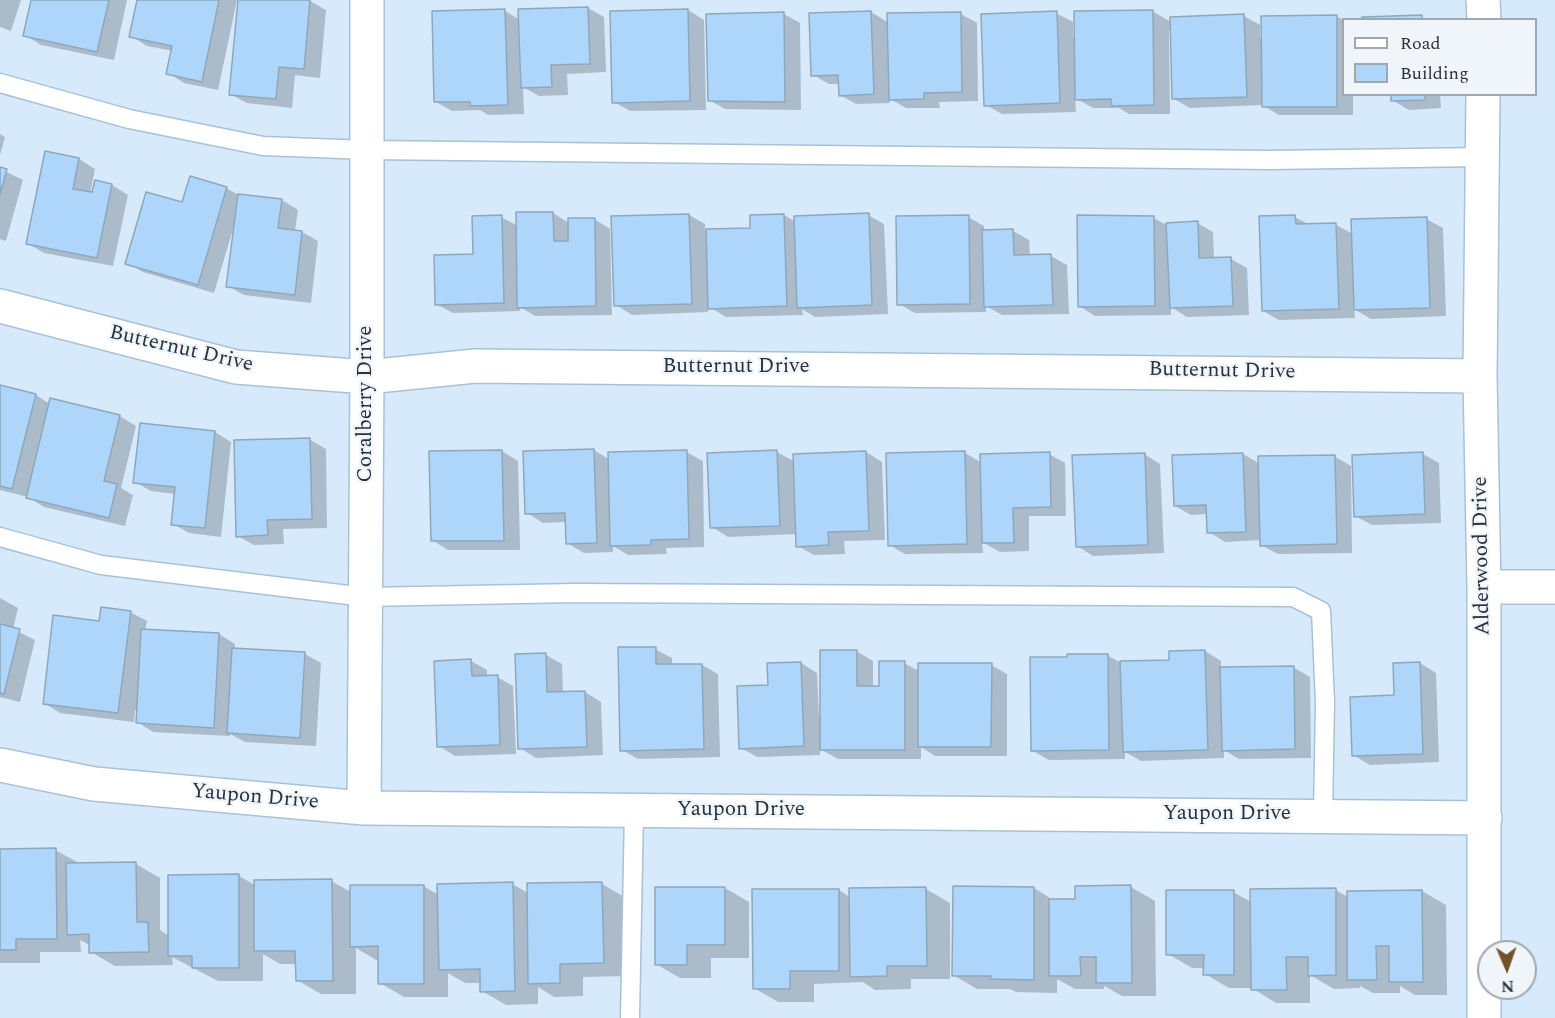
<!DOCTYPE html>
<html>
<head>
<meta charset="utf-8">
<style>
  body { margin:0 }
  #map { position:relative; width:1555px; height:1018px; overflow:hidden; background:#d6eafc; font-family:Spectral,serif }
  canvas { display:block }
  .legend { position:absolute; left:1342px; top:18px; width:195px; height:78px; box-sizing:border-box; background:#f0f5fa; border:2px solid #a0a7ae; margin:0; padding:8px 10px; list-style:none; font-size:18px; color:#28323b }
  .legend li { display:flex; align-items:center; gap:12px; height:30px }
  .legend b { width:30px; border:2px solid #a0a7ae }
  .north { position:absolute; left:1477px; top:940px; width:60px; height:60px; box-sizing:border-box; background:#f0f5fa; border:2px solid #a0a7ae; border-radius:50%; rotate:178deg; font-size:16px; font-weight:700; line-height:24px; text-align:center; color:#28323b }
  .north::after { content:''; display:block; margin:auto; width:21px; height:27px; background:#75512b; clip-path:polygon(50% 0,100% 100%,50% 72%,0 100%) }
</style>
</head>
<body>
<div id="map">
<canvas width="1555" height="1018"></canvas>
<ul class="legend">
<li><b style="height:8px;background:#fff"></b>Road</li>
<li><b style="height:16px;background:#add6fa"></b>Building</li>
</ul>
<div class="north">N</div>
</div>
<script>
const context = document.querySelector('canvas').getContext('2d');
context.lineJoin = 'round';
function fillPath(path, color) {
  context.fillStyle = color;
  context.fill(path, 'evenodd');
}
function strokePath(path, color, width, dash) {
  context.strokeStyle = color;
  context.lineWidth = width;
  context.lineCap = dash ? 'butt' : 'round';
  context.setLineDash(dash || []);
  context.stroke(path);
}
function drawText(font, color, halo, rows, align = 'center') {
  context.font = font + ' Spectral,serif';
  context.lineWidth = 4.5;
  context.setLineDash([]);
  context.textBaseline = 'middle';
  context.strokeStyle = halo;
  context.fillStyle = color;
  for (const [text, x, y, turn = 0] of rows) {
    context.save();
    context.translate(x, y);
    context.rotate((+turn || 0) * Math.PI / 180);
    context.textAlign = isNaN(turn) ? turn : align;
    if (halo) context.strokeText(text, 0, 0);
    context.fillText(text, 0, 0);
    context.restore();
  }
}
fillPath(new Path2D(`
  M0,0H21L11,31L0,27Z
  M32,0H127L114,60L41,45L25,35Z
  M139,0H237L218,90L184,83L168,73L173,51L147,46L131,36Z
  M240,0L310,1L326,10L320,78L295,75L292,108L247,103L230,94Z
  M588,8L604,17L606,72L567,74L568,95L539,96L523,87L524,114L488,115L480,110L452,111L436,102L505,11L520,20Z
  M688,10L704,20L706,110L630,111L614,102Z
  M1152,11L1171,22L1244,16L1260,25V37L1337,17L1344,20V94H1353V115H1279L1262,105L1190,108L1174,99L1171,30H1169L1170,114H1129L1119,108H1093L1075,98L1076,112L1002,114L986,105L1056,13L1073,22V37Z
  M871,12L889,23L961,14L977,23L978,101L939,102L940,108H906L890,99V103L856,104L840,95V84H829L813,75Z
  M784,14L800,23L801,110L725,109L709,100Z
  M1392,94H1440L1441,108L1409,110L1392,100Z
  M0,134L5,137L0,155Z
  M46,152L79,159L95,169L90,194L112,185L128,195L113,266L44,253L27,243Z
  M0,169L23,180L6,241L0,239Z
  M226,188L239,195L282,200L298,210L295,231L302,232L318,241L311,303L244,295L228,286L235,230L233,229L214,293L143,272L127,263L183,204Z
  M553,213L569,223L594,219L610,229L612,315L535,316L520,307V311L453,313L436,304L475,255L501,217L518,226Z
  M689,215L705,224V231L752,230L784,215L796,222L868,215L884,224L888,314L815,317L802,309L803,315L726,317L708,306V312L632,315L616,305L613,217Z
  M968,217L984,226V232L1013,231L1029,240L1030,256H1051L1067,265L1069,314L1002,315L986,306V312L915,313L899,304Z
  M1295,217L1310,225H1336L1353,234L1426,219L1443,228L1446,316L1371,319L1354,309L1355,318L1279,320L1263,311Z
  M1154,218L1168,226L1197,223L1213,232L1214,259H1231L1247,268L1249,315L1187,317L1171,307V315L1095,316L1079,306Z
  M0,386L36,395L50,404L120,416L136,426L121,488L133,495L125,526L44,507L28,497L0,490Z
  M215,432L231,442L221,537L189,533L173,524L176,494L151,491L135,482Z
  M309,439L326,449L327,528L283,529L284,544L254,545L238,536Z
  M594,450L610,460L686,452L703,461L704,547L666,548L667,554L628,555L613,546V552L584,553L567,543V522L543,523L527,513Z
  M502,451L518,461L520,550H448L432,540Z
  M777,452L795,462L794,455L866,452L882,462L885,540L844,541L845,554L814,555L798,546L797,534L728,537L712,527L709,454Z
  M965,453L982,463L1049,454L1065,463L1066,516H1029V551L1000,552L982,542L983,553L905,554L889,545Z
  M1144,454L1160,464L1164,553L1093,556L1077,546Z
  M1243,454L1260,464L1334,456L1351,466L1352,553L1278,554L1261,545V540L1225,542L1209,532L1208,514L1191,515L1175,506Z
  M1423,454L1439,463L1441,523L1372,525L1355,516Z
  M0,598L18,608L13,629L35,640L20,702L0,697Z
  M130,612L147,621L145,631L219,634L235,644V650L305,654L321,663L316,746L245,742L230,734V736L153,732L137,722L138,710H135L134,722L60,713L44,703L100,623Z
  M655,649L672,658V665H702L718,674L720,757L638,759L622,750Z
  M856,651L873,661V687H881L904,663L919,671L991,665L1007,674V756H935L921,747V759H838L820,749V755L757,757L741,748L770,686L769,664L801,663L817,673L819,716H822Z
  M1205,651L1221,661V669L1293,667L1310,677L1311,758L1239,759L1224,750V758L1141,761L1125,752V759L1049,760L1033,751L1107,655L1121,663L1170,662Z
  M546,655L562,664L563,693L585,692L601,702L603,755L536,758L520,748Z
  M471,661L487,670V677H497L513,686L516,754L455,756L439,746Z
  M1420,663L1436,673L1439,762L1370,765L1353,755Z
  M0,850H55L79,863L136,864L160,878V930L169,936L239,876L255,885L331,881L351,892L423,886L439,895L512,884L528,893L602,884L626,898L627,976L583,977V996L554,997L538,987V1004L506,1005L482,991V983H465L448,973V997H404L380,983V960H376L356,948V994H321L297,980V964H280L263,954V981H218L172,957L173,965L115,966L91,952V946L80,940L81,952H40V963H0Z
  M1131,887L1155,901L1156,996H1122L1104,986V989H1075L1057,979V993L1016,992L1010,989H977L953,975L1034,888L1055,901L1077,900Z
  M725,888L749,902V958H711V978H680L656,964Z
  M926,889L950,903V979H911V989L875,990L863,982L814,984V1002H778L754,988L839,890L851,898Z
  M1336,890L1348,897L1422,891L1446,905L1447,995H1415L1400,986V993H1373L1360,986V988L1334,989L1310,975V1003H1276L1252,988H1229L1205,974V968H1192L1168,954L1233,892L1251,902Z`), '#0003');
const building = new Path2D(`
  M31,0H109L97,52L23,36Z
  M137,0H219L202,82L166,74L172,46L129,37Z
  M238,0H310L304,69L279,67L276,99L229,95Z
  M588,7L590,64L551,65L552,87L521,88L518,9Z
  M505,9L508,105L470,106V102H434L432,11Z
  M688,9L690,101L612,103L610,11Z
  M1153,10L1154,105L1112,106L1111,99L1075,100L1074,11Z
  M871,11L874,94L839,96L838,75L811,76L809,13Z
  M1057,11L1060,103L984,106L981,14Z
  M784,12L785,102L708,101L706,14Z
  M961,12L962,92L924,93V99L889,100L887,13Z
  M1244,14L1247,97L1172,99L1170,17Z
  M1337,15V107H1262L1261,16Z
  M1422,15V20H1362V17Z
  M1391,94H1425V100L1391,101Z
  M45,151L79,158L73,189L92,192L95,180L112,184L97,258L26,244Z
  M0,167L7,169L0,195Z
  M190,176L227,187L198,285L125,264L146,192L182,202Z
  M238,194L282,199L278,228L302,231L295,295L226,287Z
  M516,212H553L554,241H568V218H595L596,306L517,308Z
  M869,213L872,305L797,308L794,216Z
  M689,214L692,304L614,306L611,216Z
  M784,214L787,306L708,309L706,229L750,228V215Z
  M502,215L504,303L435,305L434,255L473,254L472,216Z
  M969,215L970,304L897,305L896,216Z
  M1077,215L1154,216L1155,306L1078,307Z
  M1295,215L1296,224L1336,223L1339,309L1262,311L1259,216Z
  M1427,217L1430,308L1354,310L1351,219Z
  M1198,221L1199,258L1231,257L1233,306L1170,308L1166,223Z
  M1013,229L1014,255L1051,254L1053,305L984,307L982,230Z
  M0,385L36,394L12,489L0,486Z
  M50,398L120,415L104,481L117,484L109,518L26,498Z
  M140,423L215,431L205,528L171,525L175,487L133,483Z
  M310,438L312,519L267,520L268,535L236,537L234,440Z
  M594,449L597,543L566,544L565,513L525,514L523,451Z
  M502,450L504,541H431L429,451Z
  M687,450L689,539L651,540V545L610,546L608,452Z
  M777,450L780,526L710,528L707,453Z
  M866,451L869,531L828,532L829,545L796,547L793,454Z
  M965,451L967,544L888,546L886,453Z
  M1050,452L1051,507L1013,508L1014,543H982L980,454Z
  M1423,452L1425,514L1354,517L1352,455Z
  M1145,453L1148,545L1076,547L1072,455Z
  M1243,453L1246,532L1207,533L1206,505L1174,506L1172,455Z
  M1335,455L1337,544L1260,546L1258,456Z
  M101,607L131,611L118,713L43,704L53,615L99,621Z
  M0,624L20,629L4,694L0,693Z
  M141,629L219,633L214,728L136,723Z
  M618,647H656V664H702L704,749L620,751Z
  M232,648L305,652L300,738L227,733Z
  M820,650H857V686H879V661H905V750H820Z
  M1205,650L1208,750L1123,752L1120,661L1169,660V651Z
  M546,653L547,692L585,691L587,747L518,749L515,654Z
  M1067,654H1108L1109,750L1031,751L1030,657H1067Z
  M471,659L472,676L498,675L500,745L437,747L434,661Z
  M801,662L804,746L739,749L737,686L768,685L767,663Z
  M1420,662L1423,754L1352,756L1350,697L1394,695L1393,663Z
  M918,663H992L991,747H918Z
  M1294,666L1295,749L1222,751L1220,667Z
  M56,848L57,939H16V950H0V849Z
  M136,862L137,922H148L149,952L89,953V934L67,935L66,863Z
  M239,874V968H192V956H168V875Z
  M332,879L333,981H296L295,951H254V880Z
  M513,882L515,991L480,992V969L439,970L437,884Z
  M602,882L604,963L560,964V983L528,984L527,883Z
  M350,885H424V984H378V946L350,947Z
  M1131,885L1132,983H1096V957H1080L1081,976H1049V899H1075V886Z
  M953,886L1034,887V980L990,979L991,976H952Z
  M655,887H725V945H687V965H655Z
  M926,887L927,966H887V976L850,977L849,888Z
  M1336,888V975L1308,976V957H1286L1287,990H1251L1250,889Z
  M752,889H839V971H790V989H753Z
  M1166,890H1234V975H1203L1204,955H1166Z
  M1422,890L1423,982H1389V946H1376L1377,980H1347V891Z`);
fillPath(building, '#add6fa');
strokePath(building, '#8fa7bc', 1.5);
const lane = new Path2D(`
  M0,83L129,119L263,146L367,150L1270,160L1483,157
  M0,537L101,565L365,597L576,593L1293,597L1321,611L1325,702L1323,816
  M630,1018L634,810`);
const street = new Path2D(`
  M1483,0L1484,20
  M1483,94L1480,376L1484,587V1018
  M0,306L236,367L367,377L475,366L1480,376
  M1484,587H1555
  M0,765L94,784L364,808L1485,818
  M364,808L367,377V0`);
strokePath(lane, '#a8c1d7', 21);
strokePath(street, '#a8c1d7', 36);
strokePath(lane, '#fff', 18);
strokePath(street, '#fff', 33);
drawText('21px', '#28323b', '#f0f5fa', [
  ["Butternut Drive",181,350,13],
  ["Butternut Drive",736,368],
  ["Butternut Drive",1222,372,1],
  ["Coralberry Drive",367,404,-90],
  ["Alderwood Drive",1483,556,-91],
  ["Yaupon Drive",255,798,5],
  ["Yaupon Drive",741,811],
  ["Yaupon Drive",1227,815]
]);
</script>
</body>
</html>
